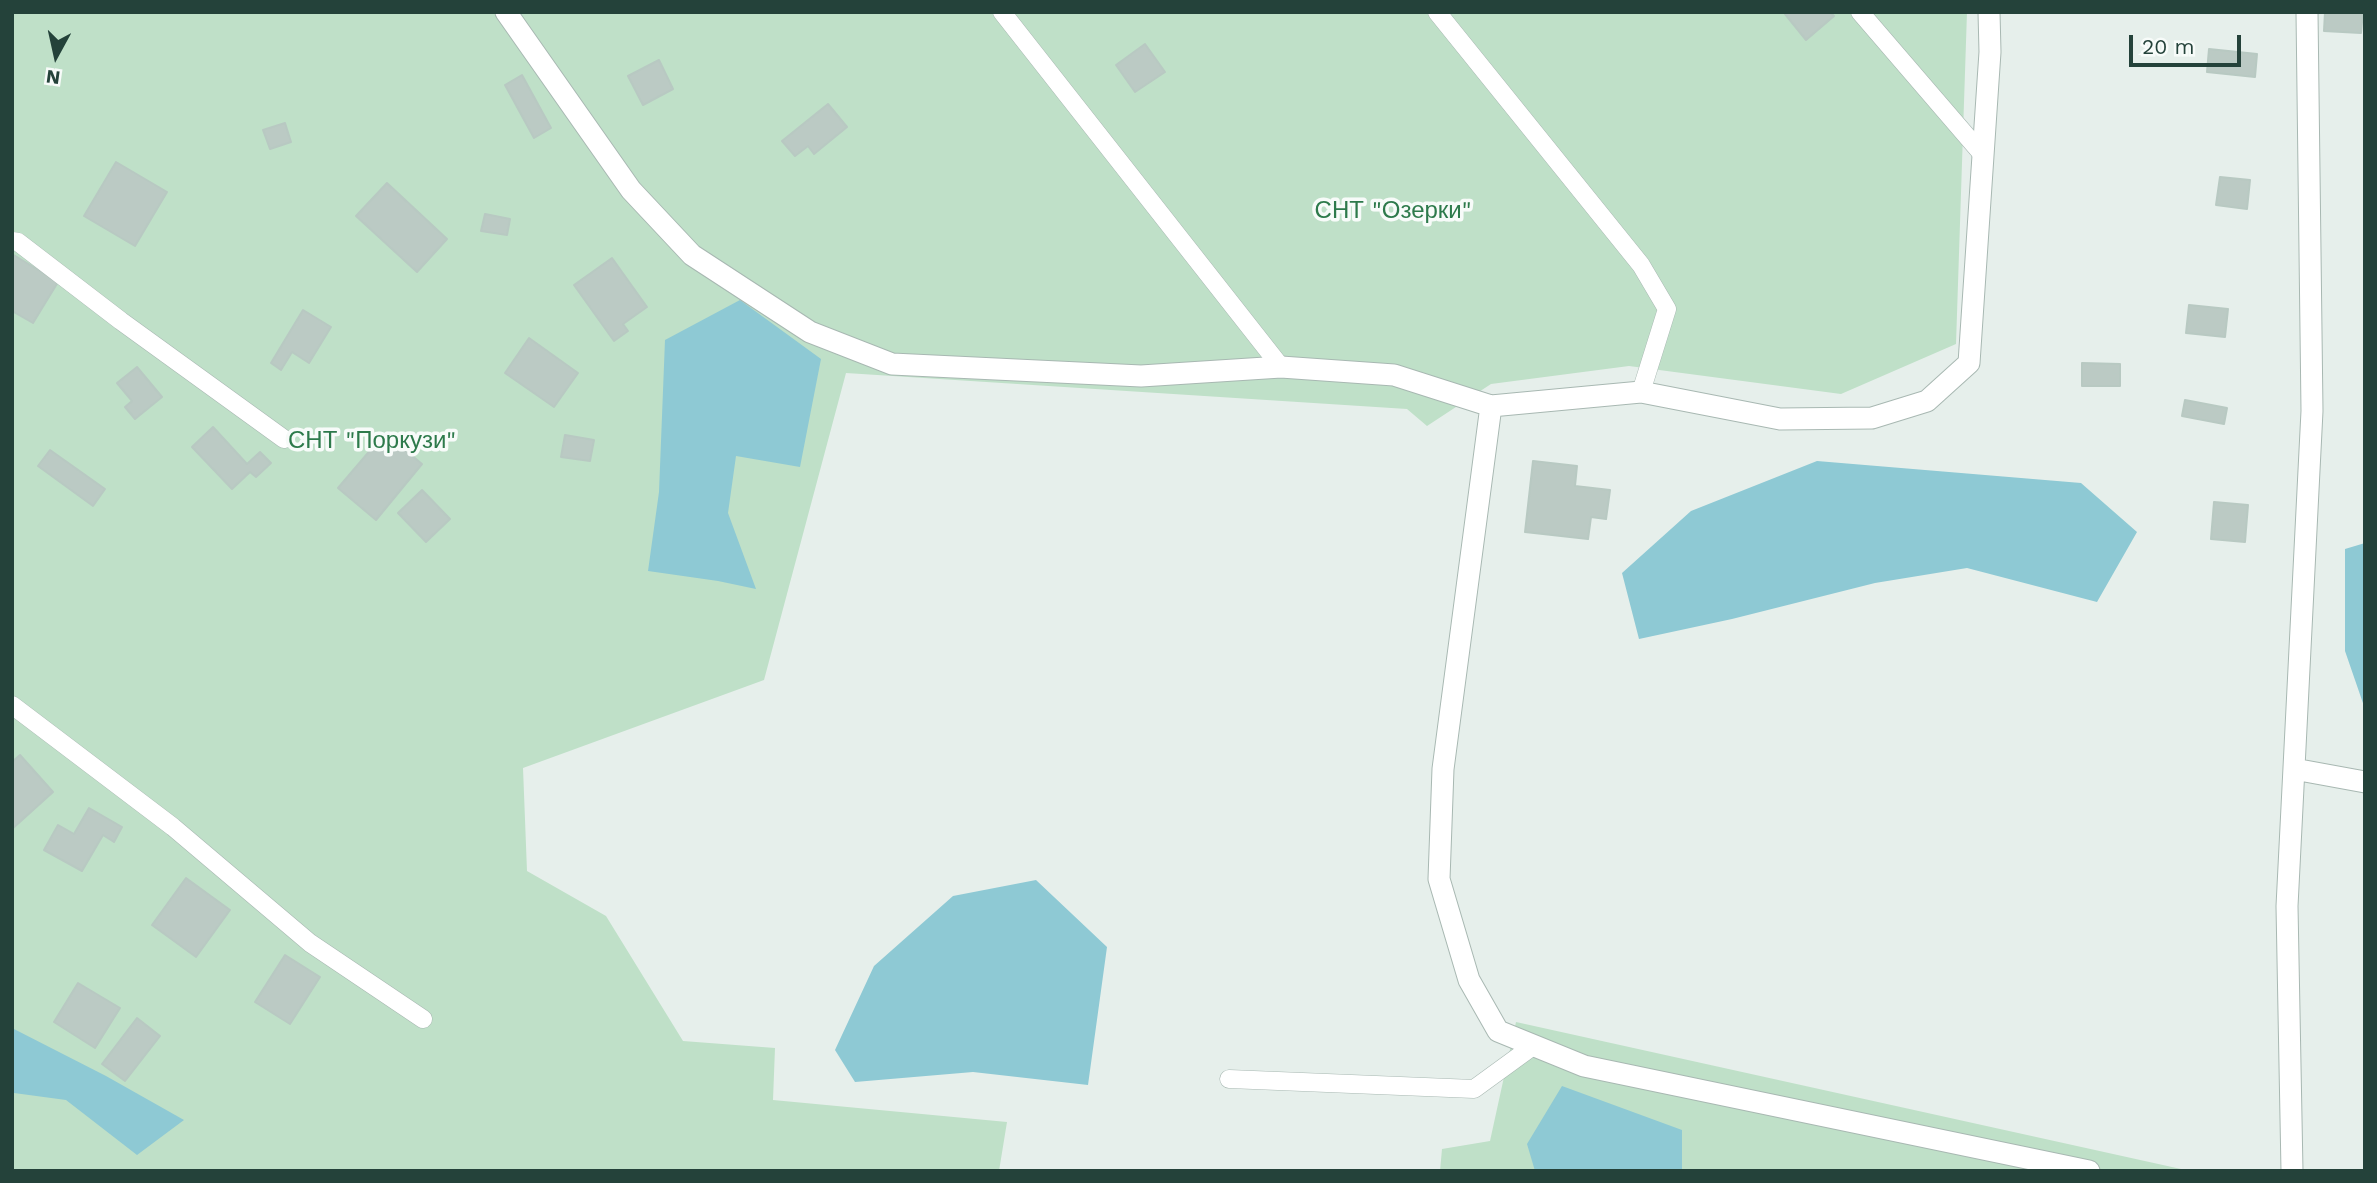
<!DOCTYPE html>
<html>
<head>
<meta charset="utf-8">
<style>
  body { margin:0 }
  #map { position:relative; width:2377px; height:1183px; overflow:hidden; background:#e6efeb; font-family:"Work Sans",sans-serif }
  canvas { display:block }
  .frame { position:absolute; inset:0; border:14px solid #24423a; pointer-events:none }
  .north { position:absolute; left:21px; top:21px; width:70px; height:70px; -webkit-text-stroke:5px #f7fbf9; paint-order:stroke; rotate:188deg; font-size:19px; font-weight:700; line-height:28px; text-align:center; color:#24423a }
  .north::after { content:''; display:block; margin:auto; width:24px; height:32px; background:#24423a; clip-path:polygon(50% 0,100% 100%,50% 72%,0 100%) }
  .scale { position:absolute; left:2129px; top:35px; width:112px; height:32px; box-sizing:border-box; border:4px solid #24423a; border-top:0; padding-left:9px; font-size:21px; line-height:24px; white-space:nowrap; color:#24423a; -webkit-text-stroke:5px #f7fbf9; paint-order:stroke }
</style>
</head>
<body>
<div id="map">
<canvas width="2377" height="1183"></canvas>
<div class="frame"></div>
<div class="north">N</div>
<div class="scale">20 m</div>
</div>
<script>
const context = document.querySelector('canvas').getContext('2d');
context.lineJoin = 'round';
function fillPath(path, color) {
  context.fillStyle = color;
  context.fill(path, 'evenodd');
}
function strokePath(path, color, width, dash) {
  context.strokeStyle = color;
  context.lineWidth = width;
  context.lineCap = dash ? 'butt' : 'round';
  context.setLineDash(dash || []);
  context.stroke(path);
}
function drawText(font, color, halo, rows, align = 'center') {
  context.font = font + ' "Work Sans",sans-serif';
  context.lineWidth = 7;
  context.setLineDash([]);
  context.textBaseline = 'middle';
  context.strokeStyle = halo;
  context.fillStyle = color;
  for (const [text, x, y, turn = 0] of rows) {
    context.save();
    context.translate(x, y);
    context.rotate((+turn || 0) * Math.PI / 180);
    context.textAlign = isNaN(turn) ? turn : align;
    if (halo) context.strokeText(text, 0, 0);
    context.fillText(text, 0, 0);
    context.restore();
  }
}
fillPath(new Path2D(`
  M12,12H1967L1956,344L1841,394L1629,366L1491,384L1427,426L1407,409L846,373L764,680L523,768L527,871L606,916L683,1041L775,1048L773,1100L1007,1122L999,1171H12Z
  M1516,1022L2190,1171H1440L1442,1149L1490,1141Z`), '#bfe0c8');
fillPath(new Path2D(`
  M740,300L821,359L800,467L736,456L728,513L756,589L718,581L648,571L659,492L665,340Z
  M1817,461L2081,483L2137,532L2097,602L1967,568L1875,583L1732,619L1639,639L1622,573L1691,511Z
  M2365,543V709L2345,651V549Z
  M1036,880L1107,947L1088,1085L973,1072L855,1082L835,1050L874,966L953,896Z
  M12,1028L106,1076L184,1120L137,1155L66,1100L14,1093Z
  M1562,1086L1682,1130V1171H1535L1527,1144Z`), '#8ec9d4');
const building = new Path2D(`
  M1788,12H1830L1834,16L1806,40L1785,14Z
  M2325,12H2363L2361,33L2324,31Z
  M1145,44L1165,72L1135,92L1116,65Z
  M2209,49L2257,54L2255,77L2207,72Z
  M659,60L673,89L643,105L628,76Z
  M522,75L551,128L534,138L505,85Z
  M828,104L847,127L814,154L808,146L795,156L782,141Z
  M285,123L291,142L270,149L263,130Z
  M116,162L167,192L135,246L84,216Z
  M2220,177L2250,180L2247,209L2216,205Z
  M387,183L447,239L417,272L356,216Z
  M485,214L510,219L507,235L481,231Z
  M12,254L58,282L33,323L12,311Z
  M612,258L647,307L623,324L628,331L614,341L574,285Z
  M2189,305L2228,309L2225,337L2186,333Z
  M303,310L331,327L309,363L292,352L281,370L271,363Z
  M529,338L578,373L554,407L505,373Z
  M2082,363L2120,364V386H2082Z
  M137,367L162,397L135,419L125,407L132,401L117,383Z
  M2185,400L2227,408L2224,424L2182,416Z
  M213,427L247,464L260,452L271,463L256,477L250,472L232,489L192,447Z
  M385,433L422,464L376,520L338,488Z
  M565,435L594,440L590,461L561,457Z
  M50,450L105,489L93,506L38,466Z
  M1533,461L1577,466L1575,486L1610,490L1606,519L1591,517L1588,539L1525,532Z
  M422,490L450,519L426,542L398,513Z
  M2214,502L2248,505L2245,542L2211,539Z
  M20,755L53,792L12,829V762Z
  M89,808L122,827L114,842L103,835L82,871L44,850L58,825L74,834Z
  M186,878L230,910L196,957L152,925Z
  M285,955L320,977L290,1024L255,1002Z
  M78,983L120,1008L95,1048L54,1022Z
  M137,1018L160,1036L125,1081L102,1064Z`);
fillPath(building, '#bbcac4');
strokePath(building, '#b8c9c2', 2);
const service = new Path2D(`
  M1002,12L1281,367
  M1437,12L1641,265L1667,309L1641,392
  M1860,12L1983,155
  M12,241L18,242L121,321L284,439
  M12,705L173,827L310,943L423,1019
  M1229,1079L1474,1089L1533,1046`);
const minor = new Path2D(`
  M506,12L631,190L692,255L810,332L892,364L1141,376L1281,367L1394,375L1491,406L1641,392L1780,419L1872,418L1927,401L1969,363L1990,52L1989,12
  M1491,406L1443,769L1439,879L1469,980L1498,1031L1584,1066L2089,1171
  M2294,769L2365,782
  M2292,1171L2287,906L2312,411L2307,12`);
strokePath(service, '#a8b8b2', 19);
strokePath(minor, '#a8b8b2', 23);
strokePath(service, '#fff', 18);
strokePath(minor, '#fff', 21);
drawText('24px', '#2d7a4b', '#f7fbf9', [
  ["СНТ \"Озерки\"",1393,211],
  ["СНТ \"Поркузи\"",372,441]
]);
</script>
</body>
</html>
